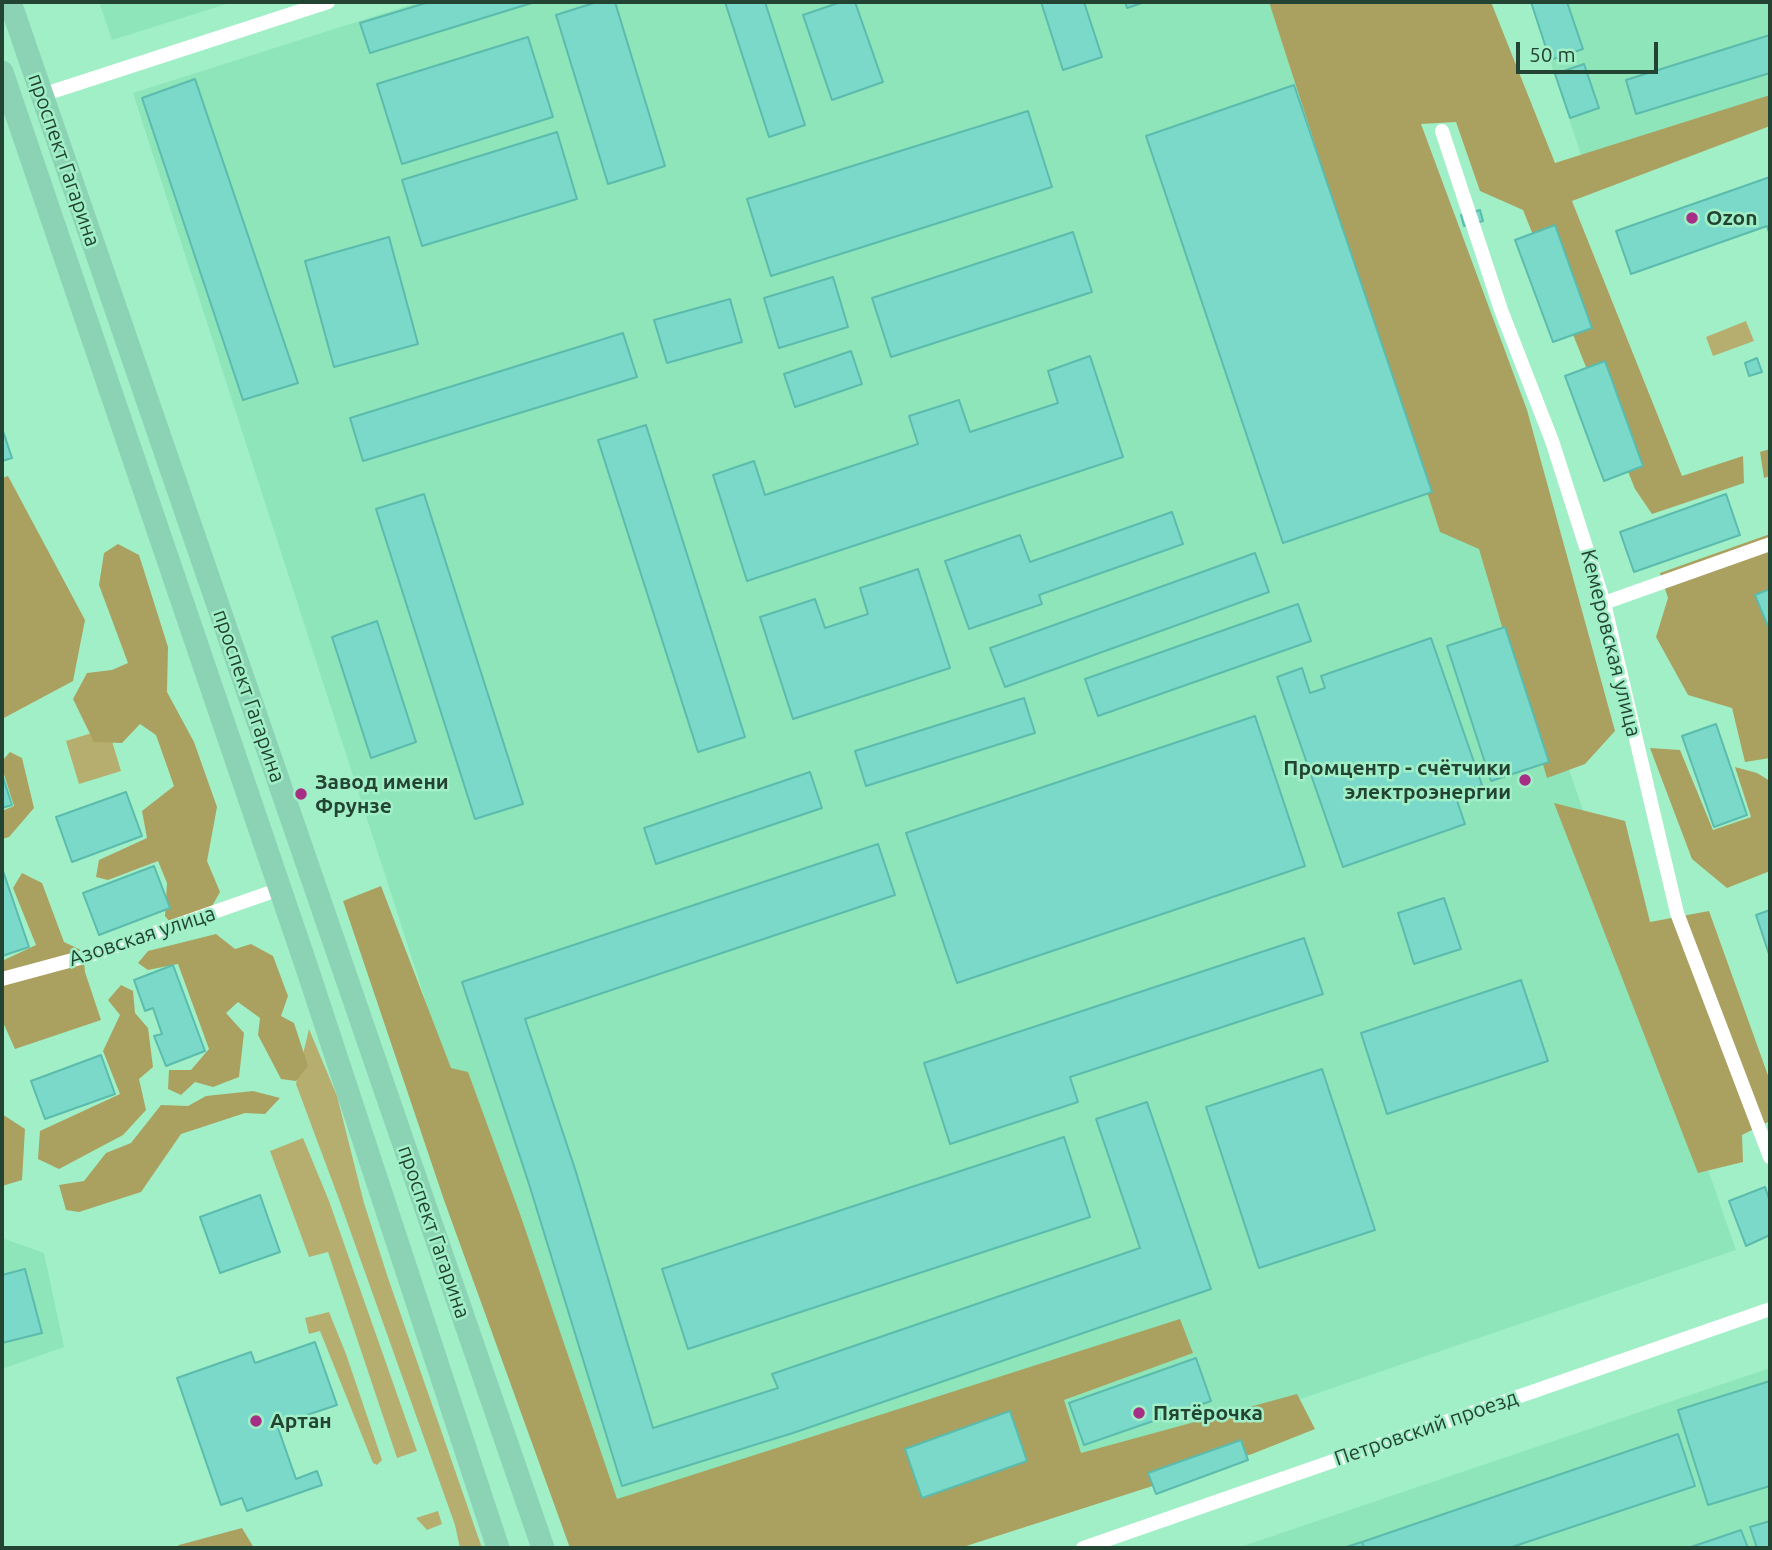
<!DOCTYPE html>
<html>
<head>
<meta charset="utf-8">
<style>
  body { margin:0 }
  #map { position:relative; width:1772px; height:1550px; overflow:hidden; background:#a1efc7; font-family:Ubuntu,sans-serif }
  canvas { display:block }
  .frame { position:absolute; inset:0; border:4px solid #234333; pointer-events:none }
  .scale { position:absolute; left:1516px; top:42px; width:142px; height:32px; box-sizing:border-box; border:4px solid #234333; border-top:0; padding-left:9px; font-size:21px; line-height:24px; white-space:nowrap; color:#234333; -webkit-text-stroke:5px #a1efc7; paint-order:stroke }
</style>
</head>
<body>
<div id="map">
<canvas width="1772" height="1550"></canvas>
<div class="frame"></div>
<div class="scale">50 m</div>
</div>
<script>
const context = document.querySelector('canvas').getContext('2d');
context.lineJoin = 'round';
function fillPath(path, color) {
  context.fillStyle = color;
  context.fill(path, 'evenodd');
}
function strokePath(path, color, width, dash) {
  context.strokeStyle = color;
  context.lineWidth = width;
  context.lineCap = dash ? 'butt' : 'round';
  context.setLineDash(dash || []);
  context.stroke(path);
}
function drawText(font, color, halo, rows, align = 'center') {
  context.font = font + ' Ubuntu,sans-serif';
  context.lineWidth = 5;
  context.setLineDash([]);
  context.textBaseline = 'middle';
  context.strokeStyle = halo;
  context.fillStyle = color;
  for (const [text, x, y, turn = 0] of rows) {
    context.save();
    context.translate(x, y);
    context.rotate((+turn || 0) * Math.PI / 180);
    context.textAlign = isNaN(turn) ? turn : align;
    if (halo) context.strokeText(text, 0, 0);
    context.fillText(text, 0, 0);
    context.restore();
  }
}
fillPath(new Path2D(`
  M99,2H233L112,40Z
  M419,2H1302L1736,1250L865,1548H602L133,93Z
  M1531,2H1770V104L1581,155Z
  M2,1238L44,1253L64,1347L2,1369Z
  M1770,1368V1548H1237Z`), '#8ee5ba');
fillPath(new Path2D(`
  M1746,321L1754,341L1713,356L1706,337Z
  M108,728L121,771L79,784L66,741Z
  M309,1029L337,1096L364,1203L388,1278L482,1548H460L455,1525L340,1202L296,1084Z
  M303,1138L329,1201L417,1451L397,1458L328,1252L309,1257L270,1151Z
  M329,1312L346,1354L382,1460L377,1465L373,1463L320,1331L309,1334L305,1318Z
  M438,1511L442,1524L427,1530L416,1518Z`), '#b6ae6e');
fillPath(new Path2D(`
  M1269,2H1491L1555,163L1770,95V126L1572,201L1682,476L1743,456L1744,483L1652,514L1635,489L1523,210L1480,191L1456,122L1421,124L1527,410L1615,731L1585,764L1547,778L1479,549L1440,532Z
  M1770,449V476L1764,478L1760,452Z
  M8,476L85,620L73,681L2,719V478Z
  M1770,534V758L1745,762L1732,708L1688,695L1656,637L1668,598L1660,573Z
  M118,544L139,555L168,647L167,692L194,742L217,807L207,861L220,892L202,924L178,932L165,916L167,883L158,861L108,880L96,877L99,860L147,838L142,811L174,786L156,735L140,724L122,743L94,742L73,699L87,673L112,670L128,663L99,585L104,553Z
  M1650,748L1680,750L1713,830L1751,817L1735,767L1757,773L1770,781V871L1727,888L1692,859Z
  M10,752L22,758L34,808L9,837L2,839V811L14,806L2,768V761Z
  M1554,803L1625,821L1650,922L1709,911L1770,1081V1121L1742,1135L1743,1162L1698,1173Z
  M22,873L42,883L64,942L83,951L85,972L101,1020L15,1049L2,1020V961L36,945L13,888Z
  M381,886L451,1068L468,1072L520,1214L617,1499L1180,1319L1193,1353L1064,1400L1081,1453L1297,1394L1315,1429L1252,1454L960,1548H570L444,1200L343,901Z
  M216,934L235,949L251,944L273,956L288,996L281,1016L294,1023L308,1066L296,1081L281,1079L258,1035L260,1018L238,1002L226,1013L244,1033L239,1077L213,1087L195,1082L181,1095L168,1089L169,1070H191L209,1049L178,964L148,970L138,963L148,951Z
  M121,985L133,991L135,1013L148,1028L153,1067L139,1079L146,1110L123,1135L59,1169L38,1159L40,1131L120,1094L103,1051L120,1015L108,1000Z
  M253,1091L280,1098L265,1114L245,1113L181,1134L141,1192L79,1212L66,1210L59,1185L84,1181L106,1153L131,1143L161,1105L188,1106L206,1096Z
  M2,1114L25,1129L22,1180L2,1186Z
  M242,1528L254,1548H175L179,1545Z`), '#aaa160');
const building = new Path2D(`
  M429,2H535L370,53L360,23Z
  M597,2H615L665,166L608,184L556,15Z
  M725,2H765L805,125L769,137Z
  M841,2H855L883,82L832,100L803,15Z
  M1041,2H1084L1102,57L1063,70Z
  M1125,2H1145L1127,8Z
  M1531,2H1567L1583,49L1550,60Z
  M1770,35V73L1636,114L1626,80Z
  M528,37L553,117L402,164L377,84Z
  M1584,64L1599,108L1570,118L1555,74Z
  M195,79L298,383L243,400L142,98Z
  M1294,85L1432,492L1283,543L1146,136Z
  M1028,111L1052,187L771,276L747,199Z
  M557,132L577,199L422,246L402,180Z
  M1770,177V235L1767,226L1631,274L1616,231Z
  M1480,210L1483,221L1464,226L1461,215Z
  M1555,225L1592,328L1553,342L1515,240Z
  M1073,232L1092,292L891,357L872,298Z
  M389,237L418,344L334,367L305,261Z
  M833,277L848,327L779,348L764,298Z
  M730,299L742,342L667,363L654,320Z
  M623,333L637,377L363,461L350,418Z
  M851,351L862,384L795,407L784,374Z
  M1090,356L1123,457L747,581L713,475L754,461L765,495L918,444L909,416L959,400L970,432L1058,403L1048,371Z
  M1757,358L1762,372L1749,376L1745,363Z
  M1605,361L1643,466L1604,481L1565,376Z
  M646,425L745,737L698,752L598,440Z
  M2,428L12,458L2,461Z
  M424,494L523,804L475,819L376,509Z
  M1726,494L1740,535L1634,572L1620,532Z
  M1172,512L1183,544L1039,595L1042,604L969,629L945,561L1020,535L1030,562Z
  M1255,553L1269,592L1005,687L990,648Z
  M918,569L950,668L793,719L760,617L815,599L825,628L868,614L860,588Z
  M1770,589V629H1769L1755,595Z
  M1298,604L1311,641L1098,716L1085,679Z
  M377,621L416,742L371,758L332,637Z
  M1505,627L1549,762L1491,781L1447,646Z
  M1431,638L1482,785L1455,795L1465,824L1343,867L1277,677L1302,668L1310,693L1325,688L1321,676Z
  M1024,698L1035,733L866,786L855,751Z
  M1255,716L1305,866L957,983L906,833Z
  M1716,724L1747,815L1714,827L1682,736Z
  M810,772L822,808L656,864L644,828Z
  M2,774L12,805L2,808Z
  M126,792L142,836L72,862L56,817Z
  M878,844L895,895L525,1019L575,1169L653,1428L778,1388L772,1374L1140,1248L1096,1119L1147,1102L1211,1289L793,1433L622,1486L529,1184L462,982Z
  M154,866L170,908L99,935L83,893Z
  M2,868L29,947L2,956Z
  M1444,898L1461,949L1414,964L1398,913Z
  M1770,910V957L1756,915Z
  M1304,938L1323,994L1070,1077L1078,1102L950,1144L924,1063Z
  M173,965L205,1051L166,1066L154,1036L162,1034L153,1008L145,1011L134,980Z
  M1521,980L1548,1061L1387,1114L1361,1033Z
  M101,1055L115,1094L45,1119L31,1081Z
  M1322,1069L1375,1230L1259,1268L1206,1107Z
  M1064,1137L1090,1217L688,1349L662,1269Z
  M1765,1187L1770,1202V1235L1746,1246L1729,1201Z
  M260,1195L280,1252L220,1273L200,1217Z
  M25,1269L42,1333L2,1343V1275Z
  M315,1342L337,1405L277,1425L296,1479L317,1471L322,1485L247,1511L242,1498L221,1505L177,1378L251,1352L255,1363Z
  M1196,1358L1211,1401L1084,1445L1069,1403Z
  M1770,1381V1486L1708,1505L1678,1410Z
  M1010,1411L1027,1461L922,1498L905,1449Z
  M1678,1434L1695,1486L1509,1548H1364L1362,1542Z
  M1241,1440L1248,1460L1156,1494L1148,1473Z
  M1770,1521V1548H1757L1750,1527Z
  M1741,1530L1748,1548H1688Z
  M1362,1542L1364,1548H1343Z`);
fillPath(building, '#7ad9c9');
strokePath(building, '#5bbbac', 2);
strokePath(new Path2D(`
  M42,95L328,2
  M1442,131L1501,310L1552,441L1604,603L1677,913L1770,1157
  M1604,603L1770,544
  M2,979L91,955L280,889
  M1083,1548L1770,1309`), '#fff', 14);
strokePath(new Path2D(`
  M10,2L543,1548
  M2,72L307,968L498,1548`), '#8cd3b5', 23);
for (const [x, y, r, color] of [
  [1692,218,7,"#a72e85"],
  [1525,780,7,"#a72e85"],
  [301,794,7,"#a72e85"],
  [1139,1413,7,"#a72e85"],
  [256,1421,7,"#a72e85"]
]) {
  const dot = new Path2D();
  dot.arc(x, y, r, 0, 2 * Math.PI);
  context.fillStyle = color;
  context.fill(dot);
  strokePath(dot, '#a1efc7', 2.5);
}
drawText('21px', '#234333', '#a1efc7', [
  ["проспект Гагарина",64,160,71],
  ["Кемеровская улица",1611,643,76],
  ["проспект Гагарина",249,696,71],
  ["Азовская улица",142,936,-18],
  ["проспект Гагарина",434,1232,71],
  ["Петровский проезд",1426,1428,-19]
]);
drawText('bold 21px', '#234333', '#a1efc7', [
  ["Ozon",1706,218],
  ["Промцентр - счётчики",1511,768,"right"],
  ["электроэнергии",1511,792,"right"],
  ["Завод имени",315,782],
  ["Фрунзе",315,806],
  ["Пятёрочка",1153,1413],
  ["Артан",270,1421]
], 'left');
</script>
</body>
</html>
